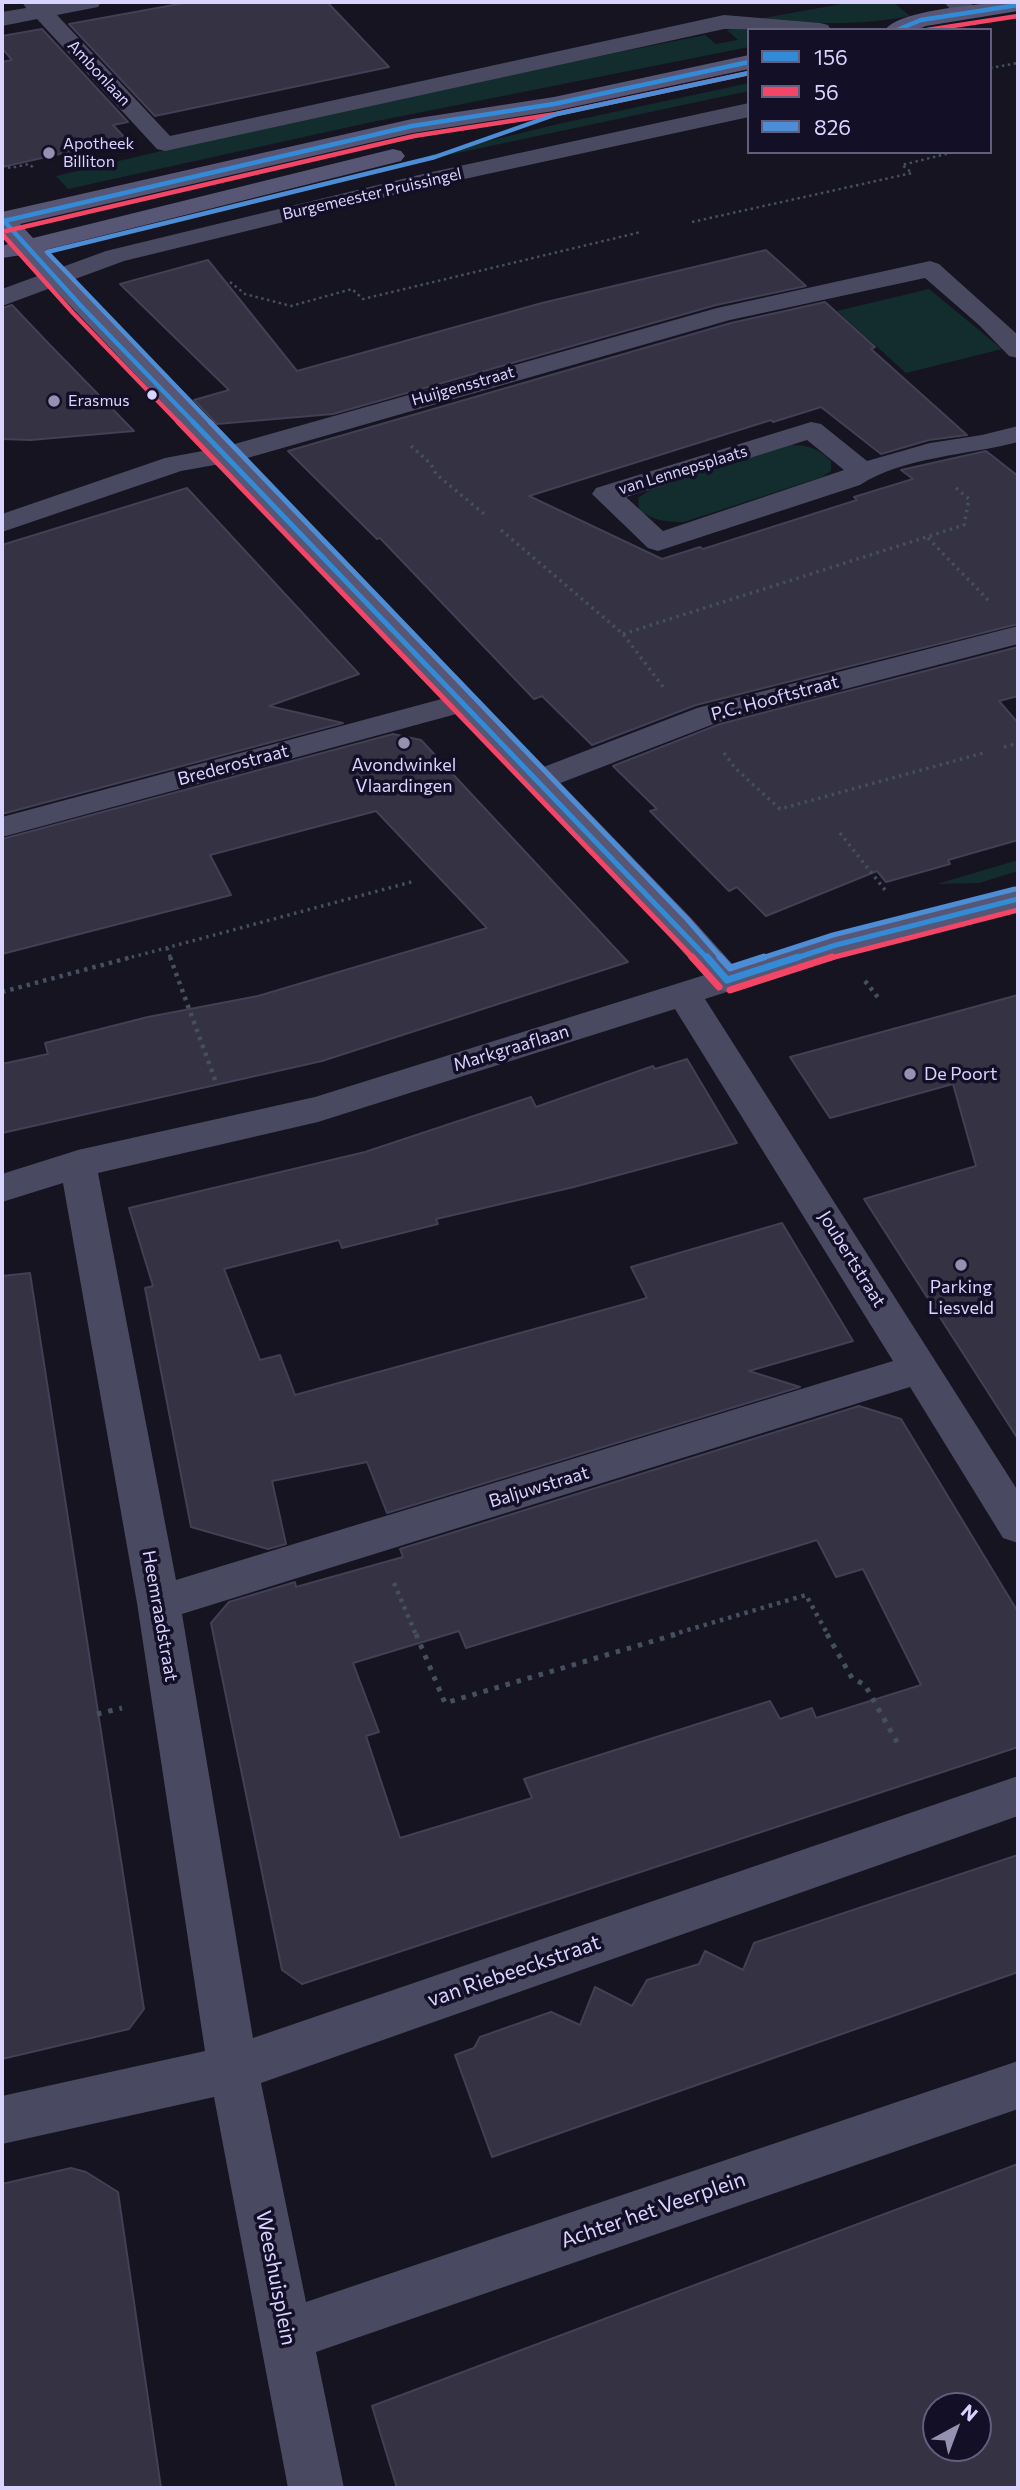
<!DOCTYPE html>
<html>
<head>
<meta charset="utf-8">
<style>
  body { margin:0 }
  #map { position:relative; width:1020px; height:2490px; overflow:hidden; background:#161421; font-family:Commissioner,sans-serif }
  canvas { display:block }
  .frame { position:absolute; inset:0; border:4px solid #d9d4ff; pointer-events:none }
  .legend { position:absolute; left:747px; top:28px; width:245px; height:126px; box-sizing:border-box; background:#130f26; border:2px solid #625e7d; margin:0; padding:9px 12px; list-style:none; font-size:21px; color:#d9d4ff }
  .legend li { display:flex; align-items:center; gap:14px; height:35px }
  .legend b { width:35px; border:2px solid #625e7d }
  .north { position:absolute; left:922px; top:2392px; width:70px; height:70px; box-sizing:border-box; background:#130f26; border:2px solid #625e7d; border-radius:50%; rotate:41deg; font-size:19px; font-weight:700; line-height:28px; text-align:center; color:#d9d4ff }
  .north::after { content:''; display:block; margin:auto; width:24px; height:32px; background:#9591b1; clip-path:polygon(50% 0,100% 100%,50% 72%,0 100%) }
</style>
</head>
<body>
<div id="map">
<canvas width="1020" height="2490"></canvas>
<div class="frame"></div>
<ul class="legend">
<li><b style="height:9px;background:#338bd7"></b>156</li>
<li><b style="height:9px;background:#f34667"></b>56</li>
<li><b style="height:9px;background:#4d8dd6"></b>826</li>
</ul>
<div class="north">N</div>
</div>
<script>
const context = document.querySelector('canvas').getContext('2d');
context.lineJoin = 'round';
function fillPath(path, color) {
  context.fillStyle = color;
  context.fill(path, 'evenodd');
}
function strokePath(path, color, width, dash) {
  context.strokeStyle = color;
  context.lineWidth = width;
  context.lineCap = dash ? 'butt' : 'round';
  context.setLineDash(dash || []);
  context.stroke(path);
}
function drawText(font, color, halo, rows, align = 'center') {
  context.font = font + ' Commissioner,sans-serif';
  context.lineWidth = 7;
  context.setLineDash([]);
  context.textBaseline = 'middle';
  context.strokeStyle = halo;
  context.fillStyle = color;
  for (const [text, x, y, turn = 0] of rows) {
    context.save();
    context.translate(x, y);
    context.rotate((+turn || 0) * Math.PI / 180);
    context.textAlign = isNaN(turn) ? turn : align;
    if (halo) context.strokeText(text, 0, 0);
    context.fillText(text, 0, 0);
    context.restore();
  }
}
fillPath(new Path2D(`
  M852,2H893L910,16C858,26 811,24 758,19Z
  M741,28L761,30H749V47L372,122L68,189L56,176C271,124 488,78 705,35L716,44L738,40L727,30Z
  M749,83V91L434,158L430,155L558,124Z
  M929,289L1002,349L906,373L837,311Z
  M790,445C808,445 818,448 831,461V471L822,477L684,522C667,522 654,521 639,510L638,498L654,487Z
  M1018,860V871L979,883L937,884Z`), '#132c2d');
const building = new Path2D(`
  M190,2H327L389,67L155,116L69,24Z
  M42,29L128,122L113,125L126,139L2,167V62L12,60L2,48V36Z
  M766,250L806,286L716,305L333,414L217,424L194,400L229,390L120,284L208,260L297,371L542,303Z
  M825,302L875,347L871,349L967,435L929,440L881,454L821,407L773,422L771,420L529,496L662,559L700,547L703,549L857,500L854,497L913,479L901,470L986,451L1018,476V624L696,705L592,745L542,696L534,699L380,538L377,539L288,451L731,323Z
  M12,305L50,345L134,431L31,440L2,439V308Z
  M187,488L359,674L269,706L343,723L2,814V545Z
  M1018,647V696L999,701L1018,723V840L948,860L950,864L886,882L877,871L766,916L737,887L729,891L650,811L657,809L613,766L720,724Z
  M393,734L421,740L628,962L322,1061L2,1133V1064L48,1054L45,1043L148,1017L258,996L487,928L376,811L210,855L231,895L2,954V839Z
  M1018,995V1439L864,1199L976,1166L953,1084L830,1118L790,1057Z
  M687,1059L737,1143L574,1187L436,1219L438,1224L342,1248L339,1240L224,1269L260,1360L280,1355L295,1395L647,1298L631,1267L782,1223L853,1341L749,1371L800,1387L387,1513L367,1462L272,1481L286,1544L268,1549L191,1527L145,1288L153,1286L129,1208L365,1152L531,1097L536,1107L653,1066L655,1069Z
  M30,1273L144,2009L129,2029L2,2059V1276Z
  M859,1406L901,1419L1018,1612V1747L302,1984L282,1970L211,1623L229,1602L295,1582L296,1587L403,1557L400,1549ZM817,1540L836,1577L863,1569L921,1685L816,1718L812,1708L780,1719L770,1701L524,1779L532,1798L400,1838L366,1736L379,1732L353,1663L459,1631L466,1648Z
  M1018,1855V1972L492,2157L455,2055L474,2048L480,2037L551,2012L580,2025L595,1987L632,2006L647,1980L699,1964L705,1951L743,1970L754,1943Z
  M1018,2164V2488H397L372,2406ZM936,2406H978V2448H936Z
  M71,2168L86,2172L118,2192L161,2488H2V2184Z`);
fillPath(building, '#343243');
strokePath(building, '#433f54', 2);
strokePath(new Path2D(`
  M990,68L1018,63
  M2,166L11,168L29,164L35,169
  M692,222L912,173L902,165L954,152
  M230,282L245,294L291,306L352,289L363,299L641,232`), '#44505f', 2.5, [2.5, 3.5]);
strokePath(new Path2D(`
  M411,446L431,464L436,474L484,514
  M501,530L623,634L664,688
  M928,538L988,600
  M623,634L964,525L969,499L956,488
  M1004,747L1018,743
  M724,753L735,768L780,809L987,752
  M840,833L885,890
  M167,948L171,959
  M125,959L415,881`), '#44505f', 3.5, [2.5, 4.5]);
strokePath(new Path2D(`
  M170,957L217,1085
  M865,981L880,1000
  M2,992L132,957
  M394,1583L416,1635
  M671,1635L806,1595L828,1635`), '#44505f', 4.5, [3.5, 5]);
strokePath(new Path2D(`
  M416,1634L445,1703L677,1634
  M827,1634L852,1678L865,1685L898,1744
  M97,1714L122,1708`), '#44505f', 5, [4.5, 7]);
fillPath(new Path2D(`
  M22,2H101L98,7L57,15L170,136L724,15L820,23L828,25L831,30L724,29L165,151L157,149L37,19L2,26V12L26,8Z
  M944,2H969L980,12L977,17C964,20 952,13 944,2Z
  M749,103V117L423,188L124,261L2,306V289L106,251L423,174Z
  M930,261L939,264L1018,335V358L1009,356L979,325L925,278L730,320L237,461L181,471L2,532V514L165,458L224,447L717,308Z
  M811,422L821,424L867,461L930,443L982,435L1018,426V442C969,455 902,457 860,485L658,551L648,548L592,494L596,488ZM807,440L844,470L663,531L626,497Z
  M1018,626V644L719,722L550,787L539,790L528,787L523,780L528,773L697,708Z
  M464,693L475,695L480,702L475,709L2,837V817Z
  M727,968L739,972L744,980L739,988L705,999L1018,1491V1543L1003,1538L910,1387L182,1614L253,2038L1018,1776V1816L261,2083L306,2302L1018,2061V2109L316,2352L344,2488H288L214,2097L2,2144V2096L205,2051L137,1603L63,1183L2,1202V1174L78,1150L315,1097ZM675,1009L893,1361L176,1580L98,1173L318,1122Z`), '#4a4962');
fillPath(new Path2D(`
  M997,2H1018V11L926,26L916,30H885C900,10 972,6 997,2Z
  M749,55V69L554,111L412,133L20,224L33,238L393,149L401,151L405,156L401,161L45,250L691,918L734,966L836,934L1018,888V910L845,954L727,992L715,988L667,934L22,255L2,258V246L11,243L2,233V212L412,119L554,97Z`), '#575674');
strokePath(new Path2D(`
  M897,30L921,20L1018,5
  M4,221L81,306L195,424
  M4,221L412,126L554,104L749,62`), '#338bd7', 4.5);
strokePath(new Path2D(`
  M193,422L708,959
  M793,959L836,945L1018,899`), '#338bd7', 5);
strokePath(new Path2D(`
  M707,957L727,980
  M727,980L798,957`), '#338bd7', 7);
strokePath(new Path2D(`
  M927,30L1018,16
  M6,231L414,136L556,114L749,73
  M2,234L73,313L180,424`), '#f34667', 4.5);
strokePath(new Path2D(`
  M178,422L694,959
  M827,959L1018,910`), '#f34667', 5);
strokePath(new Path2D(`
  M692,957L719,987
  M730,990L832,957`), '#f34667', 7);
strokePath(new Path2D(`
  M212,424L47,252L435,157L557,114L749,73`), '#4d8dd6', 4.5);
strokePath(new Path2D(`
  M210,422L687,919L722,959
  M759,959L833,935L1015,889`), '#4d8dd6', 5);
strokePath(new Path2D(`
  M720,957L730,968L764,957`), '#4d8dd6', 7);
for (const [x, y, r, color] of [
  [49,153,7,"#9591b1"],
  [152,395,6,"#d9d4ff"],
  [54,401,7,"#9591b1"],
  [404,743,7,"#9591b1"],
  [910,1074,7,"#9591b1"],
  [961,1265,7,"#9591b1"]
]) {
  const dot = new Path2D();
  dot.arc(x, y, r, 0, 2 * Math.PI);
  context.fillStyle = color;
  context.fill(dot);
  strokePath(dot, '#130f26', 2.5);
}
drawText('16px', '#d9d4ff', '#130f26', [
  ["Ambonlaan",99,73,47],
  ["Burgemeester Pruissingel",372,194,-13],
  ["Huijgensstraat",463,386,-16],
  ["van Lennepsplaats",683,470,-17]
]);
drawText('16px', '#d9d4ff', '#130f26', [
  ["Apotheek",63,144],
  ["Billiton",63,162],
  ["Erasmus",68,401]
], 'left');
drawText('18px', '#d9d4ff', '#130f26', [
  ["P.C. Hooftstraat",775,698,-15],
  ["Brederostraat",233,765,-15],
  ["Markgraaflaan",511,1048,-17],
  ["Joubertstraat",852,1259,58],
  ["Baljuwstraat",539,1487,-17],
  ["Heemraadstraat",160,1616,80]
]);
drawText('18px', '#d9d4ff', '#130f26', [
  ["Avondwinkel",404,765],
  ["Vlaardingen",404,786],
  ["De Poort",924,1074,"left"],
  ["Parking",961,1287],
  ["Liesveld",961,1308]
]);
drawText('21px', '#d9d4ff', '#130f26', [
  ["van Riebeeckstraat",514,1971,-19],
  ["Achter het Veerplein",653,2210,-19],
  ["Weeshuisplein",276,2278,79]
]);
</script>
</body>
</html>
